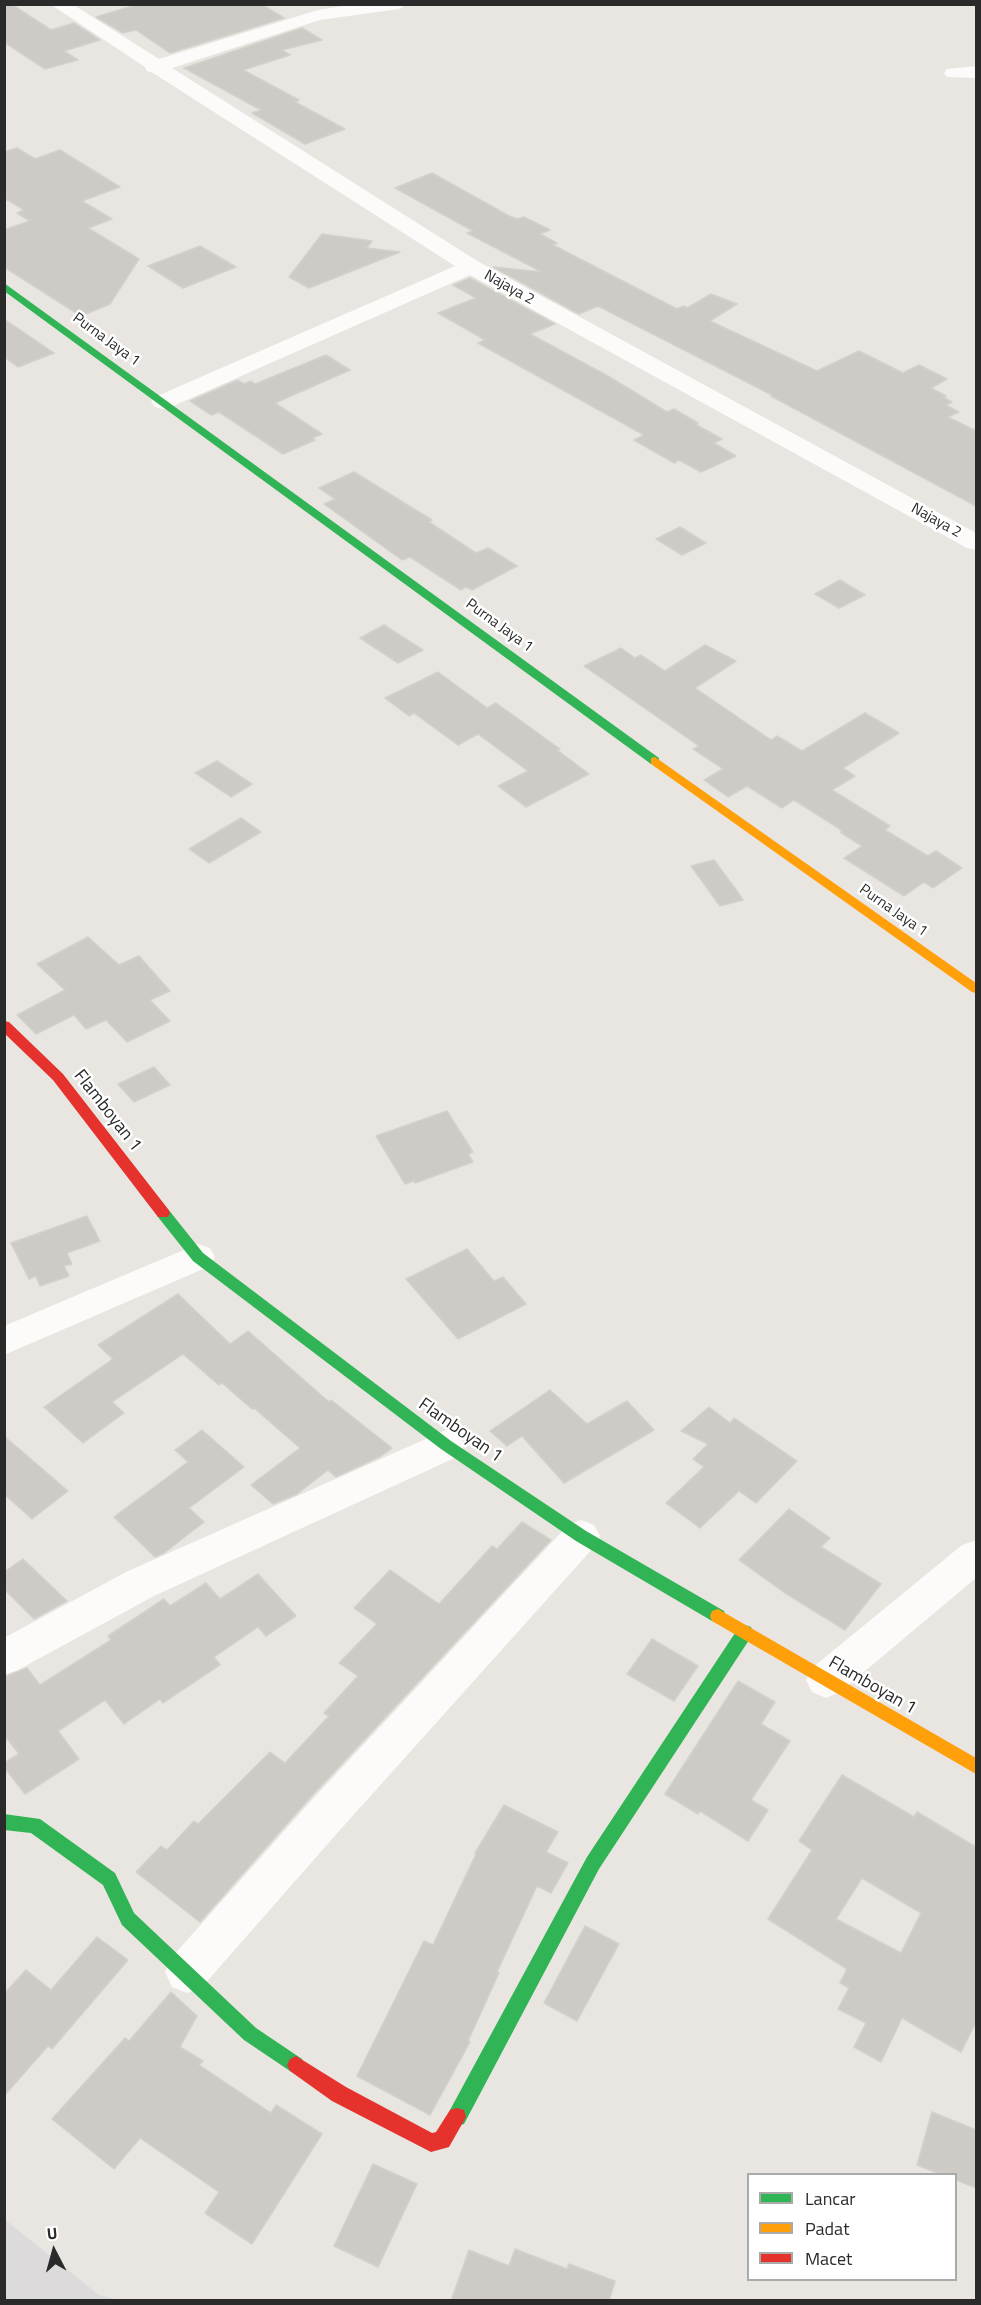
<!DOCTYPE html>
<html>
<head>
<meta charset="utf-8">
<style>
  body { margin:0 }
  #map { position:relative; width:981px; height:2305px; overflow:hidden; background:#e9e5e0; font-family:"Titillium Web",sans-serif }
  canvas { display:block }
  .frame { position:absolute; inset:0; border:6px solid #2a2a2a; pointer-events:none }
  .legend { position:absolute; left:747px; top:2173px; width:210px; height:108px; box-sizing:border-box; background:#fff; border:2px solid #aaa; margin:0; padding:8px 10px; list-style:none; font-size:18px; color:#2a2a2a }
  .legend li { display:flex; align-items:center; gap:12px; height:30px }
  .legend b { width:30px; border:2px solid #aaa }
  .north { position:absolute; left:24px; top:2221px; width:60px; height:60px; -webkit-text-stroke:4px #fff; paint-order:stroke; rotate:354deg; font-size:16px; font-weight:700; line-height:24px; text-align:center; color:#2a2a2a }
  .north::after { content:''; display:block; margin:auto; width:21px; height:27px; background:#2a2a2a; clip-path:polygon(50% 0,100% 100%,50% 72%,0 100%) }
</style>
</head>
<body>
<div id="map">
<canvas width="981" height="2305"></canvas>
<div class="frame"></div>
<ul class="legend">
<li><b style="height:8px;background:#30b455"></b>Lancar</li>
<li><b style="height:8px;background:#ff9f0a"></b>Padat</li>
<li><b style="height:8px;background:#e5322d"></b>Macet</li>
</ul>
<div class="north">U</div>
</div>
<script>
const context = document.querySelector('canvas').getContext('2d');
context.lineJoin = 'round';
function fillPath(path, color) {
  context.fillStyle = color;
  context.fill(path, 'evenodd');
}
function strokePath(path, color, width, dash) {
  context.strokeStyle = color;
  context.lineWidth = width;
  context.lineCap = dash ? 'butt' : 'round';
  context.setLineDash(dash || []);
  context.stroke(path);
}
function drawText(font, color, halo, rows, align = 'center') {
  context.font = font + ' "Titillium Web",sans-serif';
  context.lineWidth = 5;
  context.setLineDash([]);
  context.textBaseline = 'middle';
  context.strokeStyle = halo;
  context.fillStyle = color;
  for (const [text, x, y, turn = 0] of rows) {
    context.save();
    context.translate(x, y);
    context.rotate((+turn || 0) * Math.PI / 180);
    context.textAlign = isNaN(turn) ? turn : align;
    if (halo) context.strokeText(text, 0, 0);
    context.fillText(text, 0, 0);
    context.restore();
  }
}
fillPath(new Path2D(`
  M4,2219L99,2295L119,2300H5Z`), '#dddadc');
const building = new Path2D(`
  M4,4H11L51,30L74,23L100,40L64,51L78,60L45,69L4,42Z
  M139,4H261L284,18L170,53L136,30L123,33L96,17Z
  M302,28L322,40L282,50L290,55L243,70L299,100L295,102L345,129L305,144L252,113L261,110L184,68Z
  M17,148L35,159L60,150L120,187L82,201L112,219L88,228L139,259L110,304L81,316L4,267V230L30,221L17,213L24,210L4,198V152Z
  M432,173L509,216L518,219L524,217L550,230L540,234L557,243L553,245L677,309L684,306L687,308L711,294L737,304L710,321L817,371L859,351L903,373L919,365L947,379L931,388L946,396L943,397L952,402L946,405L959,412L948,417L976,431V506L771,396L772,395L598,306L579,314L493,267L542,272L467,233L473,231L395,188Z
  M322,234L372,241L367,248L400,252L309,288L289,277Z
  M200,246L236,267L183,288L148,266Z
  M470,278L555,324L530,334L608,376L667,412L674,409L698,423L695,424L722,439L714,443L736,456L701,472L679,460L674,463L634,440L644,435L478,343L485,340L438,313L476,298L453,285Z
  M4,319L54,353L18,367L4,357Z
  M326,355L350,370L275,403L322,434L312,438L315,440L283,454L219,412L211,415L190,401L238,380L244,384L251,381L255,384Z
  M354,472L432,520L429,522L476,553L488,548L517,566L472,590L466,587L461,590L410,557L402,560L324,504L335,499L319,488Z
  M680,527L706,543L682,555L656,539Z
  M840,580L865,595L839,608L815,594Z
  M384,625L423,650L398,663L360,638Z
  M705,645L736,661L695,688L771,740L777,736L802,751L865,713L899,733L843,768L855,776L832,790L890,826L885,830L928,856L936,851L962,868L933,888L924,882L904,896L844,858L862,846L840,832L843,831L794,800L782,808L747,786L728,797L704,780L723,769L693,749L699,746L584,666L621,648L635,658L641,655L665,671Z
  M438,672L487,708L496,703L560,749L557,750L589,774L526,807L498,786L528,771L478,734L458,745L414,713L409,716L385,698Z
  M217,761L252,784L231,797L195,773Z
  M241,818L261,832L209,863L189,849Z
  M714,860L737,891L743,900L720,906L691,866Z
  M88,937L119,965L139,956L170,991L150,1000L170,1021L127,1042L106,1020L86,1029L74,1015L36,1034L17,1015L65,990L37,964Z
  M154,1067L170,1085L134,1102L118,1084Z
  M447,1111L473,1152L468,1154L473,1162L415,1183L414,1181L405,1184L376,1136Z
  M87,1216L100,1241L67,1253L72,1264L64,1266L69,1276L40,1286L36,1276L29,1279L11,1243Z
  M467,1249L494,1281L503,1277L526,1304L458,1339L406,1279Z
  M178,1294L230,1344L248,1331L329,1402L331,1400L392,1448L381,1456L336,1477L328,1470L297,1494L273,1504L251,1485L300,1448L254,1408L252,1409L222,1383L219,1385L183,1354L112,1402L124,1413L83,1443L44,1407L113,1359L98,1345Z
  M550,1390L587,1424L627,1401L654,1430L564,1483L522,1436L507,1446L490,1431Z
  M709,1407L730,1423L734,1418L797,1461L756,1503L739,1491L700,1528L666,1503L704,1467L693,1459L708,1444L681,1431Z
  M202,1430L244,1467L189,1508L204,1522L164,1553L155,1557L114,1517L188,1462L175,1450Z
  M4,1436L68,1491L32,1519L4,1494Z
  M789,1509L830,1538L821,1547L881,1584L845,1630L785,1593L739,1560Z
  M522,1522L551,1540L308,1800L200,1922L136,1872L161,1846L167,1850L194,1821L198,1824L270,1752L285,1763L329,1716L324,1713L358,1676L339,1663L377,1624L354,1608L390,1570L439,1604L492,1546L497,1549Z
  M23,1559L67,1601L34,1619L4,1589V1572Z
  M258,1574L296,1616L266,1636L258,1627L214,1657L220,1665L163,1703L160,1699L124,1724L105,1700L58,1731L79,1759L25,1794L4,1767V1763L19,1754L4,1735V1677L27,1668L40,1685L111,1640L108,1636L164,1599L170,1606L206,1583L220,1599Z
  M652,1639L698,1666L674,1701L627,1674Z
  M738,1681L775,1702L761,1724L790,1741L751,1800L768,1810L748,1841L700,1811L698,1814L665,1794Z
  M842,1775L914,1817L917,1812L976,1847V2022L961,2052L902,2018L881,2062L854,2047L866,2023L838,2009L849,1988L840,1983L847,1969L768,1919L812,1850L799,1841ZM862,1878L921,1913L901,1953L836,1919Z
  M504,1805L558,1832L546,1852L568,1863L551,1893L537,1886L497,1972L499,1973L468,2041L470,2042L430,2115L357,2076L424,1941L433,1945L476,1854L475,1853Z
  M585,1926L619,1944L577,2021L544,2003Z
  M97,1937L128,1960L52,2049L48,2046L4,2096V1994L26,1970L51,1990Z
  M171,1992L197,2016L180,2047L203,2061L199,2065L271,2113L276,2105L322,2134L252,2244L205,2213L219,2192L140,2138L114,2169L52,2119L125,2038L129,2041Z
  M932,2112L976,2130V2188L956,2180V2175H942L917,2165Z
  M373,2164L417,2184L378,2267L334,2246Z
  M515,2249L567,2269L569,2264L615,2281L609,2301H451L469,2250L509,2266Z`);
fillPath(building, '#cecbc7');
strokePath(building, '#d4d1cc', 1.5);
fillPath(new Path2D(`
  M50,4H72L159,59L318,10L355,4H408L399,9L320,20L172,68L479,262L976,533V550L967,548L470,275L171,407L163,409L155,407L151,402L155,397L455,266L153,73L147,71L145,67Z
  M976,66V78L947,77L944,73L947,69Z
  M198,1244L210,1248L215,1257L210,1266L4,1355V1326Z
  M446,1430L459,1434L464,1445L459,1456L154,1596L18,1670L4,1675V1638L126,1572Z
  M581,1520L594,1525L600,1536L594,1547L340,1830L202,1987L187,1993L172,1987L165,1972L172,1957L310,1802L568,1525Z
  M976,1540V1578L840,1692L826,1698L812,1692L806,1680L812,1668L962,1545Z`), '#fcfbfa');
fillPath(new Path2D(`
  M4,283L659,758V764H651L4,291Z
  M163,1208L168,1209L203,1253L451,1441L586,1531L724,1611L726,1616L724,1621L718,1623L712,1621L576,1541L441,1449L193,1261L158,1217L156,1213L158,1209Z
  M745,1625L751,1627L753,1632L751,1637L599,1869L464,2124L457,2126L450,2124L448,2117L450,2110L587,1857L739,1627Z
  M4,1814L40,1819L115,1873L134,1913L256,2028L302,2059L305,2065L302,2071L296,2074L290,2071L244,2040L122,1925L103,1885L31,1833L4,1830Z`), '#30b455');
fillPath(new Path2D(`
  M655,757L976,983V993L972,992L651,764V758Z
  M718,1609L976,1758V1774L712,1621L710,1616L712,1611Z`), '#ff9f0a');
fillPath(new Path2D(`
  M4,1021L9,1022L63,1074L168,1209L170,1213L168,1217H158L53,1080L4,1033Z
  M296,2056L346,2087L432,2133L436,2132L450,2110L457,2108L464,2110L466,2117L449,2147L431,2152L332,2101L290,2071L287,2065L290,2059Z`), '#e5322d');
drawText('15px', '#2a2a2a', '#fff', [
  ["Najaya 2",509,288,29],
  ["Purna Jaya 1",106,340,36],
  ["Najaya 2",936,521,29],
  ["Purna Jaya 1",499,626,36],
  ["Purna Jaya 1",893,911,35]
]);
drawText('18px', '#2a2a2a', '#fff', [
  ["Flamboyan 1",107,1111,52],
  ["Flamboyan 1",460,1431,35],
  ["Flamboyan 1",872,1686,30]
]);
</script>
</body>
</html>
